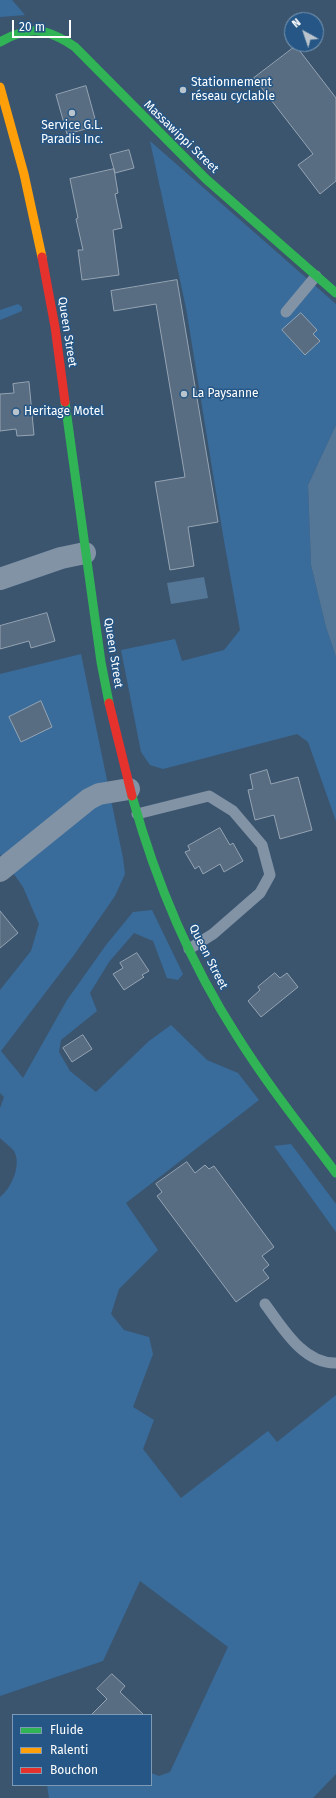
<!DOCTYPE html>
<html>
<head>
<meta charset="utf-8">
<style>
  body { margin:0 }
  #map { position:relative; width:336px; height:1798px; overflow:hidden; background:#3b556f; font-family:"Fira Sans",sans-serif }
  canvas { display:block }
  .legend { position:absolute; left:12px; top:1714px; width:140px; height:72px; box-sizing:border-box; background:#255685; border:1px solid #7c9ab6; margin:0; padding:5px 7px; list-style:none; font-size:12px; color:#fff }
  .legend li { display:flex; align-items:center; gap:8px; height:20px }
  .legend b { width:20px; border:1px solid #7c9ab6 }
  .north { position:absolute; left:284px; top:12px; width:40px; height:40px; box-sizing:border-box; background:#255685; border:1px solid #7c9ab6; border-radius:50%; rotate:320deg; font-size:11px; font-weight:700; line-height:16px; text-align:center; color:#fff }
  .north::after { content:''; display:block; margin:auto; width:14px; height:18px; background:#bac4cd; clip-path:polygon(50% 0,100% 100%,50% 72%,0 100%) }
  .scale { position:absolute; left:12px; top:20px; width:59px; height:18px; box-sizing:border-box; border:2px solid #fff; border-top:0; padding-left:5px; font-size:12px; line-height:14px; white-space:nowrap; color:#fff; -webkit-text-stroke:3px #255685; paint-order:stroke }
</style>
</head>
<body>
<div id="map">
<canvas width="336" height="1798"></canvas>
<ul class="legend">
<li><b style="height:5px;background:#30b455"></b>Fluide</li>
<li><b style="height:5px;background:#ff9f0a"></b>Ralenti</li>
<li><b style="height:5px;background:#e5322d"></b>Bouchon</li>
</ul>
<div class="north">N</div>
<div class="scale">20 m</div>
</div>
<script>
const context = document.querySelector('canvas').getContext('2d');
context.lineJoin = 'round';
function fillPath(path, color) {
  context.fillStyle = color;
  context.fill(path, 'evenodd');
}
function strokePath(path, color, width, dash) {
  context.strokeStyle = color;
  context.lineWidth = width;
  context.lineCap = dash ? 'butt' : 'round';
  context.setLineDash(dash || []);
  context.stroke(path);
}
function drawText(font, color, halo, rows, align = 'center') {
  context.font = font + ' "Fira Sans",sans-serif';
  context.lineWidth = 3;
  context.setLineDash([]);
  context.textBaseline = 'middle';
  context.strokeStyle = halo;
  context.fillStyle = color;
  for (const [text, x, y, turn = 0] of rows) {
    context.save();
    context.translate(x, y);
    context.rotate((+turn || 0) * Math.PI / 180);
    context.textAlign = isNaN(turn) ? turn : align;
    if (halo) context.strokeText(text, 0, 0);
    context.fillText(text, 0, 0);
    context.restore();
  }
}
fillPath(new Path2D(`
  M0,0H12L25,15L0,17Z
  M150,141L336,304V425L308,485L311,565L326,627L336,657V821L308,742L297,734L163,769L150,765L141,752L121,650L175,639L182,661L224,650L240,630L223,535L186,308Z
  M18,304L22,307V311L0,320V310Z
  M81,654L123,858L125,874L115,896L74,955L1,1051L23,1078L67,1000L106,945L133,912L152,910L183,974L178,980L167,978L153,941L134,933L109,962L90,993L97,1011L61,1040L59,1052L70,1071L96,1092L149,1041L171,1025L207,1060L238,1073L259,1100L126,1203L158,1250L119,1289L111,1314L124,1330L149,1337L153,1354L133,1407L154,1420L143,1449L181,1498L268,1431L277,1442L336,1395V1774L313,1798H49L47,1785H151V1773L159,1776L170,1772L228,1647L140,1581L103,1661L0,1696V1197C11,1189 22,1165 14,1151C11,1147 4,1142 0,1138V1108L4,1097L0,1093V990L31,951L39,924L23,887L0,854V674Z
  M291,1144L336,1204V1232L274,1146Z`), '#396c9b');
fillPath(new Path2D(`
  M336,425V657L326,627L311,565L308,485Z
  M204,577L208,598L171,604L167,583Z`), '#557797');
const building = new Path2D(`
  M296,46L336,98V181L320,194L298,165L313,154L254,78Z
  M86,86L97,126L67,134L56,95Z
  M129,150L134,168L115,173L110,155Z
  M114,169L118,193L115,194L122,228L113,230L119,275L82,280L78,250H83L76,219L78,218L70,179Z
  M177,280L218,522L188,527L194,566L170,570L155,482L185,477L156,304L114,311L111,291Z
  M301,313L317,330L313,334L320,341L305,355L282,330Z
  M29,382L34,435L17,436L16,429L0,431V394L14,393L13,384Z
  M47,613L55,641L31,648L29,641L0,649V626Z
  M41,701L52,727L21,742L9,717Z
  M267,770L271,784L298,777L312,830L280,839L274,815L255,820L248,790L253,789L250,775Z
  M220,828L230,845L233,843L243,861L224,872L220,864L203,874L199,866L195,869L185,852L190,850L188,846Z
  M0,911L18,933L0,948Z
  M137,953L149,971L142,975L144,977L124,990L113,974L123,968L120,963Z
  M275,973L280,978L287,973L298,987L261,1017L248,1001L260,990L258,987Z
  M83,1035L92,1049L72,1062L63,1048Z
  M187,1162L195,1173L205,1165L209,1169L214,1166L274,1247L262,1256L269,1265L263,1270L269,1278L236,1302L157,1196L162,1192L156,1184Z
  M112,1674L125,1686L120,1692L144,1715H91L107,1699L97,1689Z`);
fillPath(building, '#586d81');
strokePath(building, '#95a4b3', 1);
strokePath(new Path2D(`
  M286,312L316,276
  M137,814L209,796L233,811L262,845L270,875L260,893L213,934L189,949
  M265,1304C282,1327 303,1364 336,1363`), '#8293a5', 11);
strokePath(new Path2D(`
  M0,579L61,558L85,553
  M0,871L89,799L99,794L129,789`), '#8293a5', 22);
strokePath(new Path2D(`
  M0,42C30,25 47,28 75,47L206,179L336,293
  M65,402L101,662L109,703
  M132,796C155,879 190,963 237,1036C267,1084 302,1128 336,1173`), '#30b455', 9);
strokePath(new Path2D(`
  M0,87L24,174L42,257`), '#ff9f0a', 9);
strokePath(new Path2D(`
  M42,257L55,327L65,402
  M109,703L132,796`), '#e5322d', 9);
for (const [x, y, r, color] of [
  [183,90,4,"#bac4cd"],
  [72,113,4,"#bac4cd"],
  [184,394,4,"#bac4cd"],
  [16,412,4,"#bac4cd"]
]) {
  const dot = new Path2D();
  dot.arc(x, y, r, 0, 2 * Math.PI);
  context.fillStyle = color;
  context.fill(dot);
  strokePath(dot, '#255685', 1.5);
}
drawText('12px', '#fff', '#255685', [
  ["Stationnement",191,83],
  ["réseau cyclable",191,97],
  ["Service G.L.",72,126,"center"],
  ["Paradis Inc.",72,140,"center"],
  ["La Paysanne",192,394],
  ["Heritage Motel",24,412]
], 'left');
drawText('12px', '#fff', '#255685', [
  ["Massawippi Street",181,137,44],
  ["Queen Street",67,332,81],
  ["Queen Street",113,653,81],
  ["Queen Street",208,957,63]
]);
</script>
</body>
</html>
